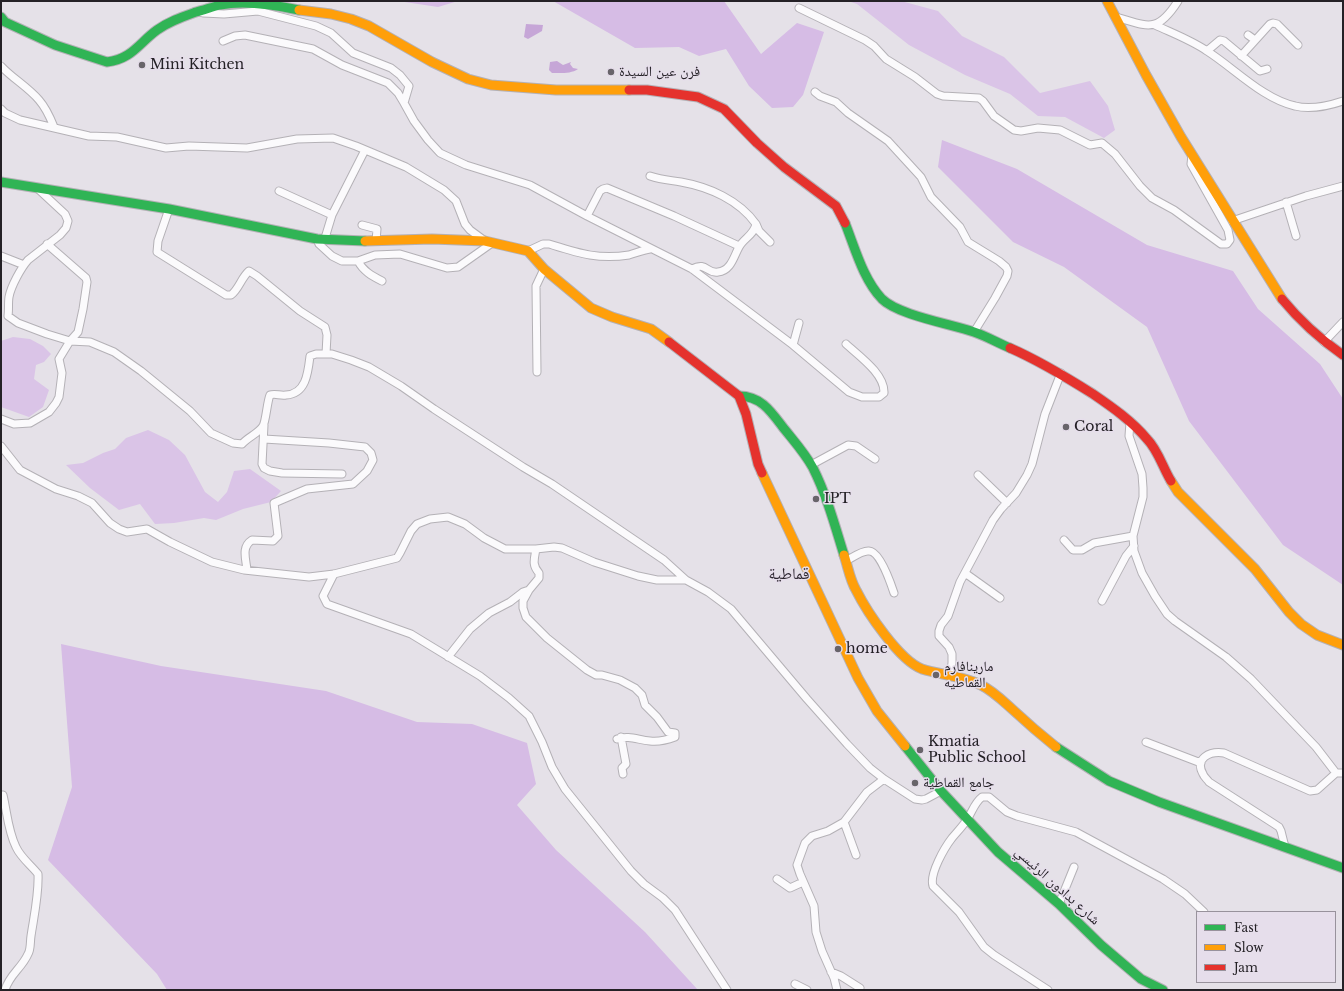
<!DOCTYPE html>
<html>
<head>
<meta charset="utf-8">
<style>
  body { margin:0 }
  #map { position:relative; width:1344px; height:991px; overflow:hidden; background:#e5e1e8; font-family:"Libre Baskerville",serif }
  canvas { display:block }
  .frame { position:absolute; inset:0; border:2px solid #242126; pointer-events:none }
  .legend { position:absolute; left:1196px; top:911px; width:140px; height:72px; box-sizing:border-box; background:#e6deeb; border:1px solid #98929c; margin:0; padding:5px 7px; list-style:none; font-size:12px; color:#242126 }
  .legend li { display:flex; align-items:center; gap:8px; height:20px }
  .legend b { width:20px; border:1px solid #98929c }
</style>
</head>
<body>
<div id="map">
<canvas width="1344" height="991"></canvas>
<div class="frame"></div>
<ul class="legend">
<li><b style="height:5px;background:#30b455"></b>Fast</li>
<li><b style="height:5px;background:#ff9f0a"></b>Slow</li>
<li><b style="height:5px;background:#e5322d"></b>Jam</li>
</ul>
</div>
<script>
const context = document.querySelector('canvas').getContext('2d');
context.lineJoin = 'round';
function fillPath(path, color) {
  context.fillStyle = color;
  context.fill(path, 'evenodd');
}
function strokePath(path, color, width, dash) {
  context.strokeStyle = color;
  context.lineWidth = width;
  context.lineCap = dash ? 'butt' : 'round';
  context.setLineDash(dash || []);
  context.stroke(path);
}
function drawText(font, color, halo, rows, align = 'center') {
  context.font = font + ' "Libre Baskerville","Noto Naskh Arabic",serif';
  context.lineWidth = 3;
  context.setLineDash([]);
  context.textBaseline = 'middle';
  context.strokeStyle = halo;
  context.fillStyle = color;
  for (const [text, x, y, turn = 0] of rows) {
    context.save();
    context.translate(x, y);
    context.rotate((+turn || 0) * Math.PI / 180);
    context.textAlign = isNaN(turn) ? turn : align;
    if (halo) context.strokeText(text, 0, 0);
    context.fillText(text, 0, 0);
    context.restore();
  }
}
fillPath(new Path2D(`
  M848,1H901L938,11L962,36L1004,57L1040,93L1090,81L1108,106L1115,130L1104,138L1065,117L1038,116L1010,94L965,75L909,45L857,4Z
  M13,337L30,339L43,346L51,354L44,362L36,365L34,379L49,390L43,407L29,417L1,407V341Z
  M148,430L169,440L185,455L205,492L218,502L227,492L234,471L250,469L281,491L271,502L243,509L216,520L204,518L174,523L155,524L140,504L119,510L90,488L66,465L83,463L103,453L115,449L126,438Z`), '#dac4e7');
fillPath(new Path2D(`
  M398,1H458L438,7Z
  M553,1H724L761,54L797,23L824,32L803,95L793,107L772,108L749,86L726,49L699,56L679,47L635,48Z
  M942,140L1017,169L1147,245L1233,271L1258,309L1320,364L1343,399V585L1283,545L1189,421L1147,327L1064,267L1013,242L938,167Z
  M61,644L161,666L326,691L417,722L472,724L527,743L536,784L517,805L556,850L645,932L698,990H167L157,974L48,860L72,787Z`), '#d6bce5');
fillPath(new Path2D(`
  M526,24L543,25L542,31L528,39L524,37Z
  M557,61L563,65L571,62L570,64L573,68L578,69C571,74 560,73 552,73L549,70L550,62Z`), '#c6a6d7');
const street = new Path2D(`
  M799,8L865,40L874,46L886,59L915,77L937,94L943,96L979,98L983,101L994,116L1014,130L1021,131L1038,128L1060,130L1090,145L1102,143L1115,154L1140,186L1152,198L1174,210L1221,244H1227L1230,240L1228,230L1191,164L1192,155
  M203,13L224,14L258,11L316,26L331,33L353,53L391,68L400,75L409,86L404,103L414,121L428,140L440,153L466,165L530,185L587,216L692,269L793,345L849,392L862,397H879L884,393C885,374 859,356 846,344
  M1116,17C1148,26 1157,34 1178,1
  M1155,25C1172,33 1191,40 1207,51C1234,68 1263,99 1295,106C1310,110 1328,106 1343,101
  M1248,35L1255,40
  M223,41L235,36L245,35L313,49L342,65L388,83L398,93L404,103
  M1207,51L1220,40L1224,41L1260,71L1267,69
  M1241,56L1270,24L1273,23L1277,24L1298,45
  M1,66C12,78 28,87 39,100C46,108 50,117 54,127
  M815,92L820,96L836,102L848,113L888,141L921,177L931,197L960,227L968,242L999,261L1006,267L1008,271L1007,276L995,298L974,332
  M1,109L5,113L20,120L89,136L117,137L166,148L189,146L247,148L297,139L333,138L356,146L406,167L444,190L456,201L465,224L470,230L485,241
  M650,176C662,180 669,180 681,182C709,187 739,200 756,224C754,235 744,238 739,247C734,256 731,271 718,272C706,274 707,261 692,269
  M37,188L65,214L68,221L66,228L60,235L28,260C21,268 11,286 9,297C8,303 9,310 8,316L18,323L47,334L70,341L90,342L114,352L141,371L190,411L211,433L233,443L242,444C248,437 259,433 263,426C266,421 267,402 270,395C275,393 280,396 286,395C306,394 308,373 310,356L316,354H332L351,360L369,367L401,386L434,409L523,467L552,484L664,560L686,580L708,592L731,609L807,699L847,744L870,768L884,779L915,799L922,800L926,799L941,791
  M279,191L332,215
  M1286,202L1296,236
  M169,209L158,241L157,252L226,295H231C239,289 241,278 249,271L257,276L300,311L325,327L327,335L326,354
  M587,216L600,191L603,189L607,188L674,216L739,246
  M1232,221L1306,196L1343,186
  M756,224L759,231L770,242
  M362,225L377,229L376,241
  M325,238L332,215L365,150
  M317,239L319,244L332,256L342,261H358L375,255L400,254L447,268L458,267L492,243
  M528,251L543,244H549C578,253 598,260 629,255C636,253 643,250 650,249
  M1,256L24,265
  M358,261C363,271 372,276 382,281
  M1324,342L1343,322
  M793,345L799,323
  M537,372L536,286L544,269
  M1,419L14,424L30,423L49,412L56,403L59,397L62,373L59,359L70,341L78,332L83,309L87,282L86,278L47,244
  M1130,422L1129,436L1142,474L1143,488V497L1133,536L1134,551L1142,573L1155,596L1167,614L1175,621L1226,657L1251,679L1316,747L1336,773
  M264,425L262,464L264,468L270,471L282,473L342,474
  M1,446L20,470L56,489L78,496L92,503L110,523L119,529L127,532L147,529L170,542L212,562L244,570L309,577L334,574L393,559L397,558L400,553L411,531L417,524L430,519L448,517L465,524L484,538L505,549H536L554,547L562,548L594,562L638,576L657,580H686
  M811,465L848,445L856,446L875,459
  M978,475L1007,503
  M1064,540L1073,550H1082L1094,543L1133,536
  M846,561C852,558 862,550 869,551C880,551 891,584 894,593
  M247,570C246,559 241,547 252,540L273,541L278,536L274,503L307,489L353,484L367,471L373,460L371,453L365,447L329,443L264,439
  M965,573L1000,598
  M334,574L323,596L327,604L411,634L480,676L509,698L529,716L542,742L552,767L565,789L631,871L644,884L663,898L675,910L727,990
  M529,590L523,601V608L526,617L547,638L587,670L596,675H602L620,680L635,688L642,695L645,705L657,717L668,732L675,733V737C667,740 659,742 650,741C638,740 629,735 617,739
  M1102,601L1126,556L1134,546
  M448,657L470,629L489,613L510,602L523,592L529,590L539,578V573C532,565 534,560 536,549
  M950,675L952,663V654L949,647L939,636V631L941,625L948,616L960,582L993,520L1001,509L1016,493L1027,475L1032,464L1045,414L1061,373
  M621,737L626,764L622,768L623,774
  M1146,742L1201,763
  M3,795C7,812 8,831 16,847C21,858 31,865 38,874C39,894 34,916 31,936C30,942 31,949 28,954C22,968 9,975 5,990
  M844,822L856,855
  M1285,847L1281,831L1279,827L1209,782C1207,779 1204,777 1203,774C1194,758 1210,751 1224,753L1310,791L1317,790L1336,773H1343
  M777,879L790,888L803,882
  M1059,904L1074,867
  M831,972L841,976L860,988
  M795,984L807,990
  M837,990L834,978L822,951L816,932L814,906L800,874L797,865L805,843L812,836L828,831L844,822L867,792L884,779
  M1048,990L994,955L984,947L959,912L933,886C929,874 945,847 952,838C957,832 962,827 966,821C972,813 974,803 982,797H989L1007,812L1017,816L1076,832L1163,879L1185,894L1204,912`);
const fast = new Path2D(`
  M1,17L5,22L55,45L107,62C132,59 139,43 157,30C170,21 182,17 196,12C204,10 212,7 220,5C245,0 275,5 299,10
  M1,182L169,209L317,239L365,241
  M845,223C855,248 863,279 882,299C898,315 951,324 974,332C986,336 998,343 1010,348
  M739,396C760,396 770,410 782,426C793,440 805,453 813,468C827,496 835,526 844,555
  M905,746L941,791L998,852L1059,904L1101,945L1141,979L1163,990
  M1056,747L1109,781L1159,802L1343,868`);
const slow = new Path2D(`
  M1107,1L1146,75L1181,137L1282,299
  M299,10L331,14L351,19L369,26L432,62L468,79L491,85L556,90H629
  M365,241L432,239L485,241L528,251L544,269L591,308L612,317L651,329L669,342
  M762,473L858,678L877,711L905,746
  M1171,481L1178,492L1255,569L1289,612L1301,624L1317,635L1343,645
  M844,555C848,567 850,580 856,590C867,612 899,660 922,669C941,675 963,676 981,685C993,691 1002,700 1012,709C1026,722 1041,735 1056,747`);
const jam = new Path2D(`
  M629,90H647L698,97L724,109L757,143L784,167L836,206L845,223
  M1282,299C1300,321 1320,339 1343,355
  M669,342L739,396L746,414L758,464L762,473
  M1010,348C1040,361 1066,377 1093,394C1112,407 1132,421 1147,439C1158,450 1163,468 1171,481`);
strokePath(street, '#b4b1b6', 9);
strokePath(fast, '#b4b1b6', 11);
strokePath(slow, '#b4b1b6', 11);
strokePath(jam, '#b4b1b6', 11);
strokePath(street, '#fbfafc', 7);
strokePath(fast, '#30b455', 9);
strokePath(slow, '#ff9f0a', 9);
strokePath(jam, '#e5322d', 9);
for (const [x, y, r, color] of [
  [142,65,4,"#68646a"],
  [611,72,4,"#68646a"],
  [1066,427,4,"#68646a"],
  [816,499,4,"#68646a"],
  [838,649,4,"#68646a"],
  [936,675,4,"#68646a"],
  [920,750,4,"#68646a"],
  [915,783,4,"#68646a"]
]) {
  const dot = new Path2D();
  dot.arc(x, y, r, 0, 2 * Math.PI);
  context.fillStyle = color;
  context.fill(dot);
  strokePath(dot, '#e6deeb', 1.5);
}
drawText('14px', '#242126', '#e6deeb', [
  ["Mini Kitchen",150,65],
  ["فرن عين السيدة",619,72],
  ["Coral",1074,427],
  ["IPT",824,499],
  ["home",846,649],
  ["مارينافارم",944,667],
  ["القماطيه",944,683],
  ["Kmatia",928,742],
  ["Public School",928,758],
  ["جامع القماطية",923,783]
], 'left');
drawText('14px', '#242126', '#e6deeb', [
  ["شارع بدادون الرئيسي",1057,886,42]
]);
drawText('16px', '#2d2630', '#e6deeb', [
  ["قماطية",789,574]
]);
</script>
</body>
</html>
